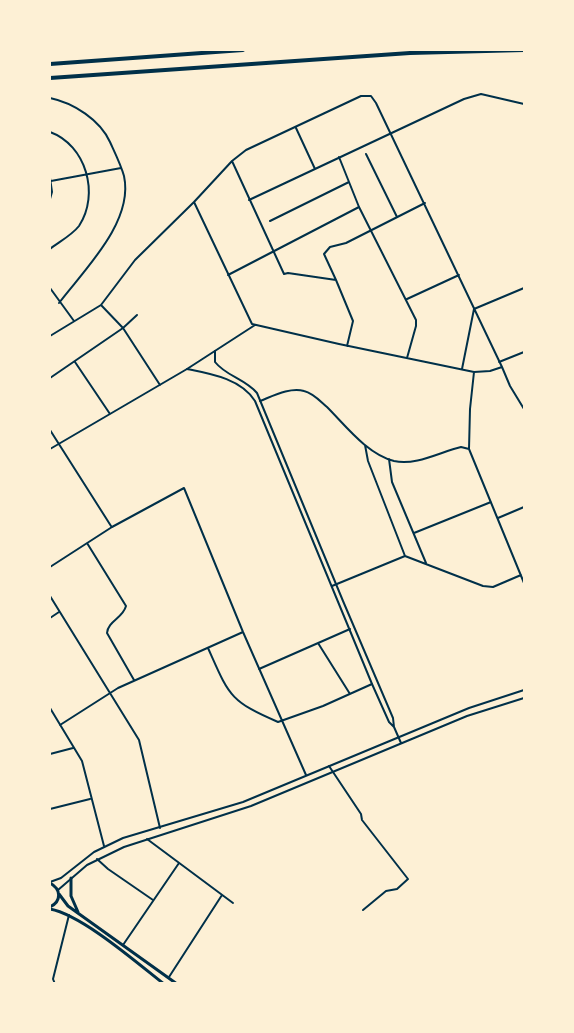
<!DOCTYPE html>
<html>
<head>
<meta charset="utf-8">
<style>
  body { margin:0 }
  #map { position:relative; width:574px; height:1033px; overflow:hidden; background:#fdf0d5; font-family:"Crimson Pro",serif }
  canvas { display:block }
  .frame { position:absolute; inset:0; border:51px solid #fdf0d5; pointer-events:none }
</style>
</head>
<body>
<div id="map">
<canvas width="574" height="1033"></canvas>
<div class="frame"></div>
</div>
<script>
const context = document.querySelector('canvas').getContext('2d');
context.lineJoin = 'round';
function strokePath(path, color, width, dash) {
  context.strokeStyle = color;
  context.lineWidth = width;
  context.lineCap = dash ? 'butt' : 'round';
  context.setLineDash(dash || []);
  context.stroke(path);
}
strokePath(new Path2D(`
  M50,98C74,103 100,120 110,142C115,153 121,165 124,176C134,222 84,270 59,303
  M296,128L315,169
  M50,132C86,145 100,194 79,226C72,235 59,242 50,249
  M366,154L397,217
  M339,157L359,207L416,320V326L407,358
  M232,161L284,274L288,273L336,280L353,321L347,346
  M50,178L52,192L50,199
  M51,181L121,168
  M249,200L464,99L481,94L524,104
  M270,221L349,182
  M228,275L359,207
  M336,280L324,254L330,247L346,243L425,203
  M50,288L74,321
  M407,299L459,275
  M101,305L123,328L160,385
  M50,336L101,305L135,260L194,202
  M75,362L110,414
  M499,362L524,352
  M502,367L490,371L474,372L339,344L252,324L194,202L232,161L246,150L361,96H371L376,103L502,367L510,386L524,409
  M462,369L474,309L524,288
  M474,372L470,409L469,449L524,583
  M50,378L123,328L137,315
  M260,401C273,396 290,387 304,391C313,393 320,401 327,407C346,426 367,454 394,461C416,466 440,452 461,447L469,449
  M50,430L111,526
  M365,445L368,461L405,556L483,586L493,587L521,575
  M50,449L187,369L255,325
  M389,459L392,482L426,563
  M498,518L524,507
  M414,533L491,502
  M87,543L126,606C123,618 108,621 107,633L134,680
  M50,567L112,527L184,488L243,632L306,775
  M332,586L405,556
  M50,596L139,740L160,828
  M50,618L59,612
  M318,643L350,694
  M208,648C229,695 229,701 278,722L323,706L372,684
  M259,669L350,629
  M50,708L82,761L104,846
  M60,725L118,688L243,632
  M50,754L73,748
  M329,766L361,814L362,820L408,879L397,889L386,891L363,910
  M50,809L90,799
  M147,839L233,903
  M97,859L108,869L153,900
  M123,945L179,863
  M169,977L222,895
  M55,984L53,979L69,915`), '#003049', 2);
strokePath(new Path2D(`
  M215,351V362C226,376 245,379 257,393L343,601L393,718L394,727L401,743
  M187,369C212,374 241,379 255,401L372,684L389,722L394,727
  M50,882L61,878L94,852L123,838L243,802L469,708L524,690
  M58,890L87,865L124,847L251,806L467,716L524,698`), '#003049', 2);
strokePath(new Path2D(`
  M71,878V896L78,912
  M50,883C61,889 62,901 50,907
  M59,894L68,906L177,984
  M50,909C82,915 136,962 164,984`), '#003049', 3);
strokePath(new Path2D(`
  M50,64L243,50
  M50,78L410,53L524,50`), '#003049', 4);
</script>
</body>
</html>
